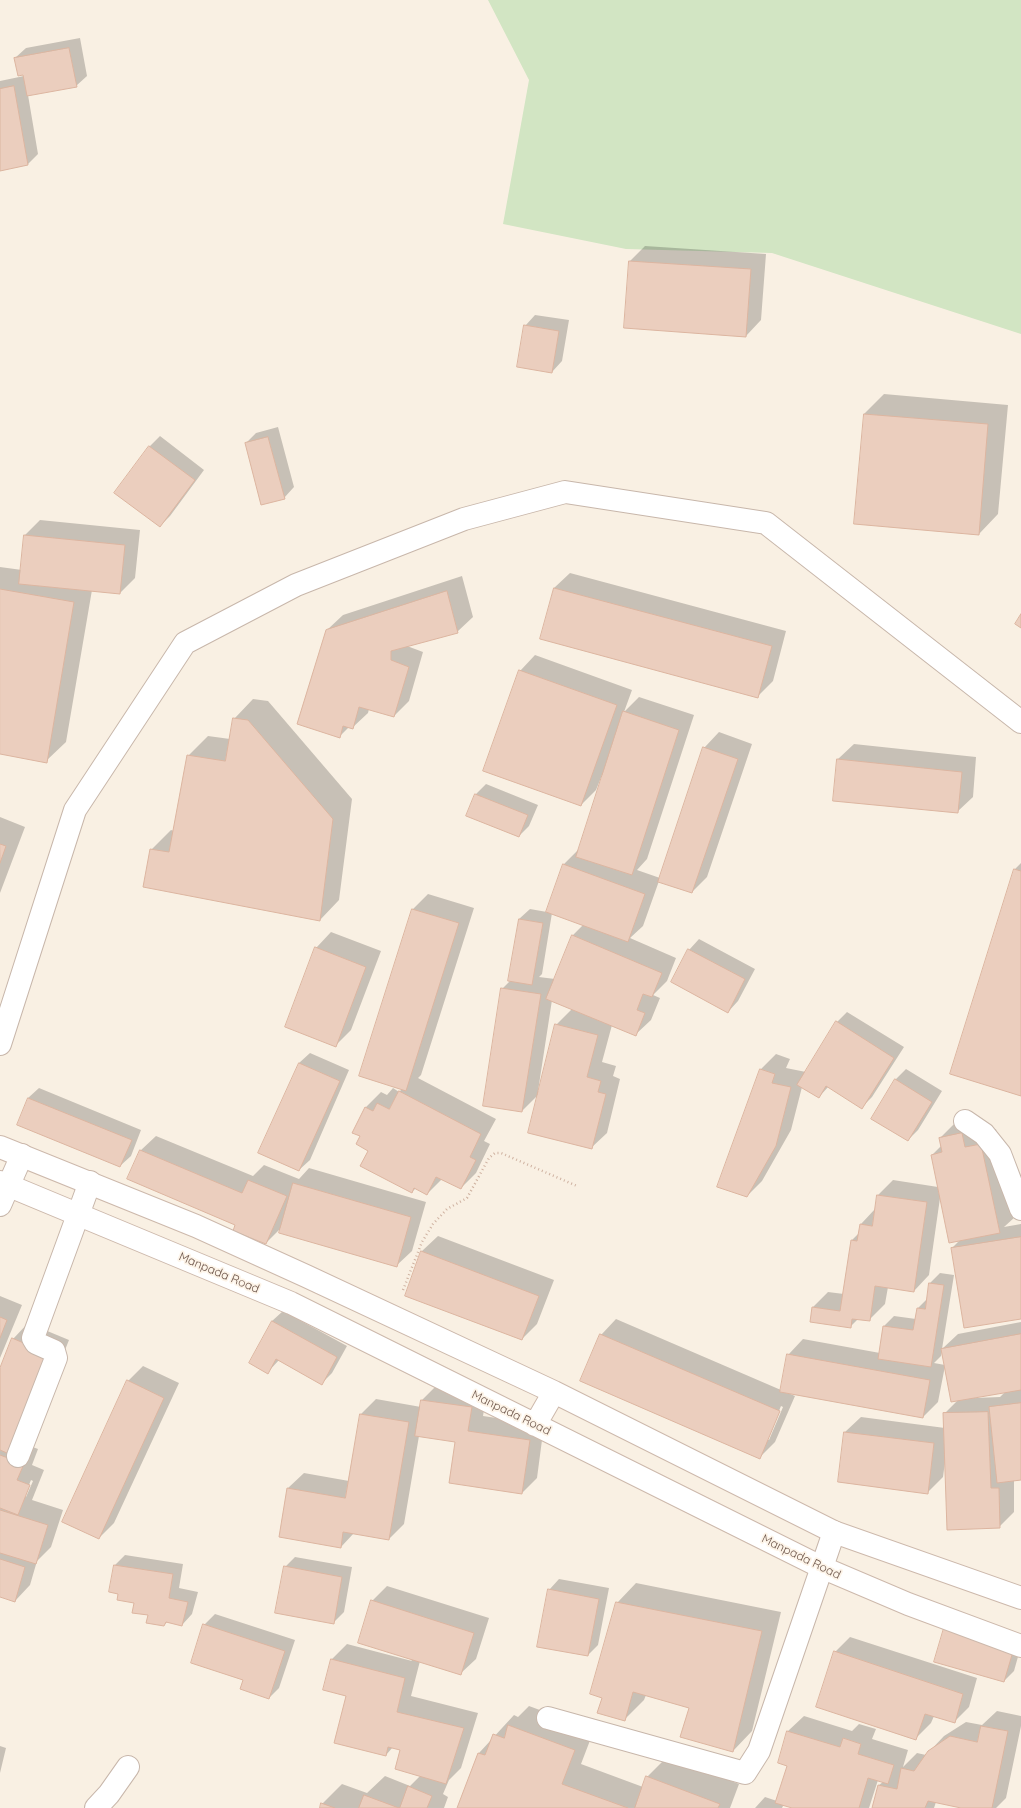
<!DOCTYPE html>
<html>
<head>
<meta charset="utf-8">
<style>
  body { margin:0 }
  canvas { display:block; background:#f9f0e3 }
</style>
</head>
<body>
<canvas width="1021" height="1808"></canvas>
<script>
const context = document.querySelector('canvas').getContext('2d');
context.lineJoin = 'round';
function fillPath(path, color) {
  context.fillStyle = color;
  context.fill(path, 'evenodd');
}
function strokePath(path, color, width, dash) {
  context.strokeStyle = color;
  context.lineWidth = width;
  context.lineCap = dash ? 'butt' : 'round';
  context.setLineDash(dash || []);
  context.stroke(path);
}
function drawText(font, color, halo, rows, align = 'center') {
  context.font = font + ' Quicksand,sans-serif';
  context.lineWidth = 3.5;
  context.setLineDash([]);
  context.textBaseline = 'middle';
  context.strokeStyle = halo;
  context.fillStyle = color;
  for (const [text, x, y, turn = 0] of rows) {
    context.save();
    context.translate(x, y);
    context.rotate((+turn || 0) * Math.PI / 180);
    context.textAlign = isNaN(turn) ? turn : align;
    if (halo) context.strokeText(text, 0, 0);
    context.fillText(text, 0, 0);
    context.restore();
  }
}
fillPath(new Path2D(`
  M488,0H1021V334L772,253L626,249L503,224L529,80Z`), '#d2e5c3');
fillPath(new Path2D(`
  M80,38L87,76L76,86L28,95L38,154L27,165L0,170V81L24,76L15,58L26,48Z
  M645,246L766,254L761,320L746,336L630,261Z
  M535,315L569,320L562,361L552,372L525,326Z
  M884,394L1008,405L998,514L979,534L864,414Z
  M278,427L294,487L284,498L246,443L256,433Z
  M160,436L204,470L170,516L160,526L115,493L150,446Z
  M40,520L140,530L135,578L120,593L92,590L66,742L46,761L0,753V567L22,570L25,535Z
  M570,573L786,631L773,681L758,696L541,639L554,588Z
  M462,576L473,617L457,632L407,646L423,652L409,701L394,716L369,709L368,713L352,728L349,727L340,736L327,630L343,615Z
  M535,655L632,690L624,712L639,697L694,715L647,859L637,870L660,878L704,748L719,732L752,744L707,877L692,892L659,881L643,926L630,938L676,958L667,981L653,995L660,998L651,1020L635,1035L612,1025L602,1062L616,1066L613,1076L620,1079L607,1133L591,1148L539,1094L522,1111L502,989L510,981L519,919L530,909L547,912L564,864L579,849L603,776L602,775L596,790L581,805L520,671ZM552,913L583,925L572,936L555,979L539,977L542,974ZM552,1000L572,1009L556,1025L540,1092L538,1091Z
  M253,699L268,701L352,799L339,900L320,920L151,850L171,830L174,831L188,756L208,736L230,739L234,719Z
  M854,744L976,757L973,797L957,812L838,759Z
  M486,784L538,805L529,826L519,836L468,815L476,794Z
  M0,817L25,827L0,893Z
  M1021,863V1095L1015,869Z
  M428,894L474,908L421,1075L418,1078L496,1119L484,1141L490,1144L476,1173L461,1188L442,1179L427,1194L416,1188L412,1192L369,1150L361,1136L354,1132L366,1107L381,1092L387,1095L393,1088L399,1092L402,1089L360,1076L413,909Z
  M331,932L381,951L351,1030L336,1045L316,948Z
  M699,939L755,969L738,1001L728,1012L689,950Z
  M847,1012L904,1047L872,1097L862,1107L829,1086L819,1097L802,1087L791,1130L762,1181L747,1196L761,1069L776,1054L790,1059L786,1068L806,1072L837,1022Z
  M310,1053L349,1070L310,1160L299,1170V1063Z
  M906,1069L942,1091L918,1130L908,1140L872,1118L896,1079Z
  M39,1088L141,1130L131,1156L120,1166L28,1098Z
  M955,1123L980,1132L996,1129L1015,1217L1004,1227L1021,1224V1318L952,1248L960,1240L940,1198L929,1275L914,1291L888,1287L885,1304L869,1320L859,1318L850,1327L811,1321L813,1307L828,1292L844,1294L852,1240L859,1233L861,1224L875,1209L878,1195L893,1180L938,1187L932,1155L941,1146L940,1138Z
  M156,1136L253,1176L264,1165L299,1179L309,1168L426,1202L412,1251L396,1266L282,1227L266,1243L237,1224L140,1151Z
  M438,1236L554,1280L537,1324L522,1339L406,1295L422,1251Z
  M940,1273L954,1275L942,1349L958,1334L1021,1322V1479L1014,1480V1512L999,1527L945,1462L943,1477L927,1493L839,1482L845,1432L861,1417L945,1428L944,1414L958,1400L945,1366L938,1402L923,1417L788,1393L795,1396L775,1442L760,1457L601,1335L616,1319L781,1390L788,1355L803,1339L880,1353L884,1326L894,1316L916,1319L918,1308L927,1299L930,1283ZM942,1351L945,1365L934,1363L941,1356ZM1006,1391L1000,1397L975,1398V1397ZM781,1406L783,1407L769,1440H767Z
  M0,1296L22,1305L0,1358Z
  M283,1311L347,1346L332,1373L322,1383L279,1360L268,1372L272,1321Z
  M28,1323L69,1340L29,1440L25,1444L38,1449L32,1465L44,1470L32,1500L63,1510L51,1547L37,1561L30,1585L15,1601L0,1596V1370L13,1339ZM31,1480L33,1481L26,1497H24Z
  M143,1366L179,1383L114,1523L99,1538L128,1381Z
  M437,1385L487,1392L483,1416L544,1425L537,1478L522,1493L456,1441L419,1436L404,1524L389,1539L354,1533L341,1547L288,1488L304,1473L349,1481L361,1414L376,1399L421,1407L422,1400Z
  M125,1555L183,1564L179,1588L198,1592L192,1614L182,1625L167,1622L164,1625L135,1602L119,1593L110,1592L115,1565Z
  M295,1557L352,1567L344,1612L333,1623L285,1567Z
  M559,1579L609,1588L598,1645L588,1655L549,1590Z
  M636,1583L781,1612L752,1731L733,1751L690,1707L646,1695L644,1700L624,1720L603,1697L617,1603Z
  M387,1586L489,1618L476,1659L460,1674L420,1661L411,1696L478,1713L461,1768L449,1780L443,1794L448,1797L444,1808H321L322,1804L342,1784L367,1793L385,1776L410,1786L420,1776L401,1750L393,1747L386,1755L347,1695L332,1659L347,1644L412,1661L372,1601Z
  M215,1614L295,1640L279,1688L269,1698L244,1680L204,1625Z
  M850,1637L977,1678L969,1707L954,1722L934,1716L931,1723L916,1738L835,1652Z
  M1021,1646L1014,1671L1004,1681L935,1661Z
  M529,1706L594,1730L581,1764L643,1787L647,1777L667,1757L739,1784L730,1808H458L479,1753L514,1715L518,1717Z
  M997,1711L1021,1716V1726L1006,1798L996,1808H966L936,1802L934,1808H873L879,1785L883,1782L878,1780L869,1808H796L784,1804L782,1808H755L765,1797L777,1801L788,1765L779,1762L788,1731L804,1716L852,1731L859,1724L876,1729L872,1739L908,1750L903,1767L917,1753L926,1755L944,1736L966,1722L982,1725Z
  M0,1746L6,1748L0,1773Z`), '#0003');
const building = new Path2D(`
  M69,48L77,87L27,96L23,75L18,76L14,58Z
  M14,86L28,165L0,171V89Z
  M629,261L751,269L746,337L624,328Z
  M524,325L559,331L552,373L517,367Z
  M864,414L988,424L979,535L854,524Z
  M268,437L285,499L261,505L245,443Z
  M149,446L195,480L160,527L114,493Z
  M24,535L125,545L120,594L19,584Z
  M554,588L772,646L758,698L540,639Z
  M0,589L74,602L47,763L0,754Z
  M447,591L458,633L391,651V660L409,667L394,717L359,707L353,729L343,726L340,738L297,724L326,630Z
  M1021,614V628L1015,624Z
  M519,670L617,705L581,806L483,771Z
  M623,711L679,730L632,875L576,857Z
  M233,718L248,720L333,819L320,921L143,887L150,849L169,852L187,755L225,761Z
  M703,747L738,759L692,893L658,882Z
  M837,759L962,772L958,813L833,801Z
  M475,794L528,815L519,837L466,816Z
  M0,844L6,846L0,863Z
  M563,864L645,894L628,942L546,912Z
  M1014,869L1021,871V1096L950,1074Z
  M412,909L459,923L406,1091L359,1076Z
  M519,919L543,923L532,985L508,981Z
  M572,935L662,973L652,997L643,994L637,1010L645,1013L636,1036L546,999Z
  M315,947L366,967L336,1047L285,1027Z
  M688,949L745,979L728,1013L671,982Z
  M501,988L541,994L522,1112L483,1106Z
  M836,1021L894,1058L862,1109L826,1086L819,1098L797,1085Z
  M555,1024L598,1035L587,1077L601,1081L598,1092L606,1094L592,1149L528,1133Z
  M299,1063L340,1081L299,1171L258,1153Z
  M760,1069L775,1074L772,1083L791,1087L776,1146L747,1197L717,1187Z
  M895,1079L932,1102L908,1141L871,1119Z
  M399,1091L481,1134L470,1157L476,1160L461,1189L436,1177L427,1195L414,1188L412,1193L360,1166L368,1151L356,1144L360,1136L352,1133L365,1107L373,1111L377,1103L389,1109Z
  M28,1098L132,1140L120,1167L17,1125Z
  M962,1133L965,1147L981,1144L1000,1233L949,1243L931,1155L942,1152L939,1138Z
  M140,1150L242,1193L248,1180L287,1196L266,1244L233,1231L235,1225L127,1179Z
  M293,1183L411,1217L397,1267L279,1233Z
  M877,1195L927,1202L914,1292L875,1286L870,1321L852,1319L851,1328L810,1322L812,1307L840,1311L851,1240L857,1241L860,1224L872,1226Z
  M1021,1237V1319L964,1328L951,1248Z
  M421,1251L539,1296L522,1340L405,1296Z
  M929,1283L944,1285L931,1367L878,1359L883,1326L913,1330L917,1308L925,1309Z
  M0,1317L7,1320L0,1338Z
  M272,1321L337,1357L322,1385L276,1359L268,1374L249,1363Z
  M600,1334L780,1411L760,1459L580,1381Z
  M1021,1334V1390L951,1402L941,1349Z
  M12,1338L54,1356L14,1456L0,1450V1368Z
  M787,1354L930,1380L923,1418L780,1392Z
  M127,1380L164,1398L99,1539L62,1522Z
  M421,1400L472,1407L468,1431L530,1440L522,1494L449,1483L455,1442L415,1436Z
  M1021,1403V1480L997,1483L989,1407Z
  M988,1412L991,1488H999L1000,1528L947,1530L943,1413Z
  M360,1414L409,1422L389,1540L343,1532L341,1548L279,1537L287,1488L345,1498Z
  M844,1432L934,1443L928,1494L838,1482Z
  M0,1455L24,1464L17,1480L30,1485L18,1515L0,1508Z
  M0,1510L48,1525L36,1564L0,1553Z
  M0,1559L25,1567L15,1602L0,1597Z
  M114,1565L173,1574L169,1598L188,1602L182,1626L166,1622L164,1626L146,1623L148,1615L132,1613L134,1603L117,1600L118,1594L109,1592Z
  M284,1566L342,1577L334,1624L275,1613Z
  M548,1589L599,1599L588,1656L537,1647Z
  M371,1600L474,1633L461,1675L358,1643Z
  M616,1602L762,1631L733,1752L680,1737L689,1708L633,1692L625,1721L597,1713L602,1698L590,1694Z
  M203,1624L285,1651L269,1699L240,1689L243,1680L191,1663Z
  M944,1628L1014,1648L1004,1682L934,1662Z
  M834,1651L963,1694L955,1723L925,1714L916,1740L816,1707Z
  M331,1659L405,1678L397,1712L464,1728L446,1784L395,1769L400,1750L388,1747L386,1756L334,1743L346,1696L323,1690Z
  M508,1725L575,1750L562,1784L628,1808H457L478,1753L485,1755L493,1734L504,1738Z
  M981,1726L1008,1731L992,1808H961L928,1801L925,1808H872L878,1785L897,1789L901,1768L914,1771L928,1751L950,1736L977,1742Z
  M787,1731L840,1747L843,1738L861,1744L858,1754L894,1765L888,1784L868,1778L859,1808H792L775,1803L787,1766L778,1763Z
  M646,1776L720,1804L718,1808H635Z
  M408,1786L432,1796L427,1808H400Z
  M364,1795L399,1808H359Z
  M321,1803L335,1808H320Z`);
fillPath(building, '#ebcebe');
strokePath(building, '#dcb5a0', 1);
const minor = new Path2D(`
  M0,1044L75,810L185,643L296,585L464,519L565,492L766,523L1021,722
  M965,1121L984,1134L1000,1154L1021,1209
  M0,1205L22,1155
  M18,1456L56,1358L54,1351L36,1343L33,1338L90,1182
  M548,1718L745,1773L759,1751L834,1532
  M96,1808L109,1794L128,1767`);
const secondary = new Path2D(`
  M0,1147L196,1226L306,1276L554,1392L834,1532L1021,1598
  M0,1182L291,1303L821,1567L908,1604L1021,1646
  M535,1425L554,1392`);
strokePath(minor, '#c8b7ab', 24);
strokePath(secondary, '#cdb9ac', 24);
strokePath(new Path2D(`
  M403,1290L422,1242L433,1224L447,1209L467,1198L489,1158L495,1153H501L577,1186`), '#cfb2a1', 2.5, [1, 3]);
strokePath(minor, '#fff', 22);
strokePath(secondary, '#fff', 22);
drawText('12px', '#6e574c', '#fdf4e8', [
  ["Manpada Road",219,1273,23],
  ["Manpada Road",511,1413,26],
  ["Manpada Road",801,1557,26]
]);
</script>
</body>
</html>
